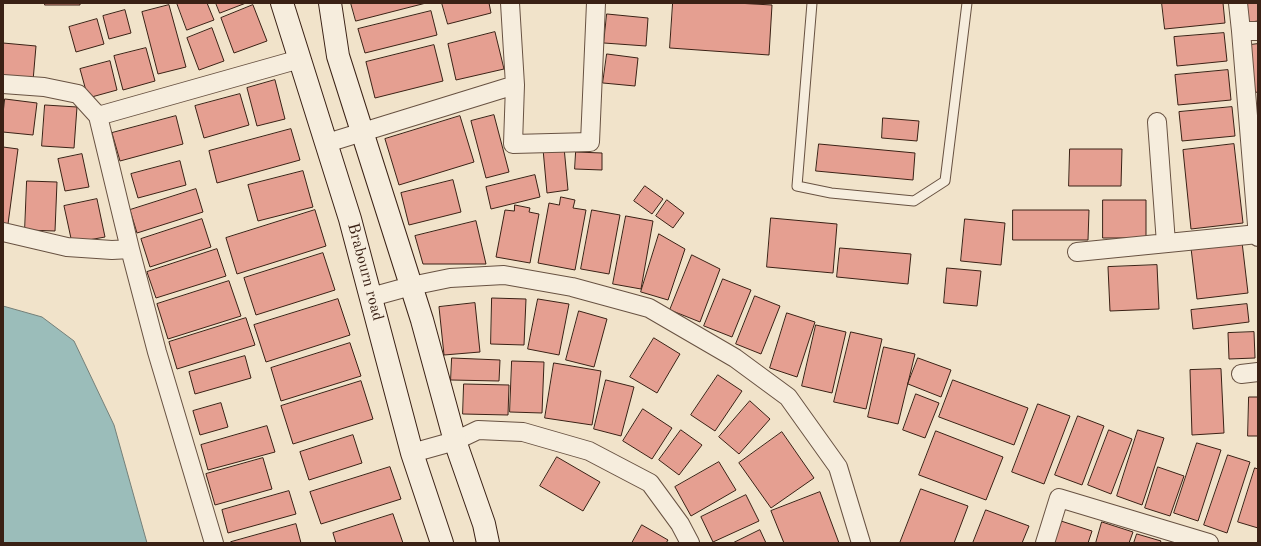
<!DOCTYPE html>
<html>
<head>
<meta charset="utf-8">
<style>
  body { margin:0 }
  #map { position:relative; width:1261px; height:546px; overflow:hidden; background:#f1e3ca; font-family:"Old Standard TT",serif }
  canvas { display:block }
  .frame { position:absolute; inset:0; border:4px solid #3a2115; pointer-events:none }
</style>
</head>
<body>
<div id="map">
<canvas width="1261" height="546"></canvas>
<div class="frame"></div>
</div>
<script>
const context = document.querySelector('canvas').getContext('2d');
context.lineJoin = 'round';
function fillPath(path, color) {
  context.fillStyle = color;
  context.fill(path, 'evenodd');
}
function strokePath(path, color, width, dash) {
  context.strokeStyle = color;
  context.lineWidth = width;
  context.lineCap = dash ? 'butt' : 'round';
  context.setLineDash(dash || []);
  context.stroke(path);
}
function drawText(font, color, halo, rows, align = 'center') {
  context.font = font + ' "Old Standard TT",serif';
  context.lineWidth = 3.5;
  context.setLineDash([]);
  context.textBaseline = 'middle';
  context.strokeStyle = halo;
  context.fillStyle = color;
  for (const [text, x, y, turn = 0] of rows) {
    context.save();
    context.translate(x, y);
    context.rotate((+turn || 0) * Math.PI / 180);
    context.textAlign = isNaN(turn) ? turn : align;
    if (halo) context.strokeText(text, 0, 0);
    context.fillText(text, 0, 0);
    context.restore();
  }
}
const water = new Path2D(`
  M3,306L42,317L74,341L114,425L147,543H3Z`);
fillPath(water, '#9bbdba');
strokePath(water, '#747f78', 1);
const building = new Path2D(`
  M45,3H80V5H45Z
  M177,3H207L214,20L187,30Z
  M216,3H246L220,13Z
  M351,3H426L356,21Z
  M442,3H489L491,13L448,24Z
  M673,3H736L772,5L769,55L670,48Z
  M1162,3H1223L1225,23L1165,29Z
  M1241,3H1258V21L1243,23Z
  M169,5L186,67L158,74L142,12Z
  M253,5L267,41L234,53L221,18Z
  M125,10L131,33L109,39L103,16Z
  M431,11L437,35L365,53L358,29Z
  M607,14L648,18L646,46L604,43Z
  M97,19L104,44L76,52L69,27Z
  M212,28L224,61L199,70L187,38Z
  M495,32L504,69L456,80L448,44Z
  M1224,33L1227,61L1177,66L1174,37Z
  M3,43L36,46L33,81L3,79Z
  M1258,44V92L1251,93L1250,45Z
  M434,45L443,81L375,98L366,62Z
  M146,48L155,81L123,90L114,56Z
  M607,54L638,58L635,86L603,83Z
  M110,61L117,90L88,98L80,69Z
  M1228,70L1231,100L1178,105L1175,75Z
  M275,80L285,119L257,126L247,88Z
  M240,94L249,125L204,138L195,106Z
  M5,99L37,103L33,135L3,132V114Z
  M45,105L77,107L74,148L42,146Z
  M1232,107L1235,136L1182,141L1179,112Z
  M494,115L509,172L486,178L471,121Z
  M176,116L183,144L120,161L112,133Z
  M460,116L474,162L399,185L385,139Z
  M883,118L919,121L917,141L882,138Z
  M291,129L300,160L217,183L209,151Z
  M819,144L915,153L913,180L816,171Z
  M1234,144L1243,223L1191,229L1183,150Z
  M3,147L18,149L8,224L3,223Z
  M564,147L568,190L547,193L543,149Z
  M1070,149H1122L1121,186H1069Z
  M576,152L602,153V170L575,169Z
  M82,154L89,187L65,191L58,159Z
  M180,161L186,185L138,198L131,174Z
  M303,171L313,207L258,221L248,185Z
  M535,175L540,197L491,209L486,187Z
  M453,180L461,212L409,225L401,193Z
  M27,181L57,182L55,231L25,230Z
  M645,186L663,199L652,214L634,201Z
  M196,189L203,212L137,233L130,210Z
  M561,197L575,200L573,208L586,210L575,270L538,263L549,203L559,205Z
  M97,199L105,237L72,243L64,206Z
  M667,200L684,213L673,228L656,216Z
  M1103,200H1146V238H1103Z
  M515,205L530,208L529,212L539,214L530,263L496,257L505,210L514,211Z
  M315,210L326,246L237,274L226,238Z
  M592,210L620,215L609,274L581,269Z
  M1013,210H1089L1088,240H1013Z
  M626,216L653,221L641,289L613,284Z
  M771,218L837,224L833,273L767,267Z
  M202,219L211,247L150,267L141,239Z
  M965,219L1005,223L1001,265L961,261Z
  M476,221L486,264H423L415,236Z
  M659,234L685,249L668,300L641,292Z
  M1242,242L1248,293L1197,299L1191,248Z
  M840,248L911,254L908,284L837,277Z
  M217,249L226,276L156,298L147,272Z
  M323,253L335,290L256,315L244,278Z
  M692,255L720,269L700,322L670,310Z
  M1157,265L1159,309L1110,311L1108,267Z
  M947,268L981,271L977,306L944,303Z
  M723,279L751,290L732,337L704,326Z
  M229,281L241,316L168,339L157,304Z
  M755,296L780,306L761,354L736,344Z
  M492,298L526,299L524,345L491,344Z
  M338,299L350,335L266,362L254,325Z
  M538,299L569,304L559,355L528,349Z
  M475,303L480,352L444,355L439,307Z
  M1247,304L1249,322L1193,329L1191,310Z
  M579,311L607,319L594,367L566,360Z
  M787,313L815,322L797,377L770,368Z
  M246,318L255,345L177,369L169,342Z
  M816,325L846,332L832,393L802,386Z
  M851,332L882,339L866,409L834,402Z
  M1254,332L1255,358L1229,359L1228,333Z
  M654,338L680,354L657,393L630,377Z
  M350,343L361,376L281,401L271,368Z
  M884,347L915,354L898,424L868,417Z
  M245,356L251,378L195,394L189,372Z
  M452,358L500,360L499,381L451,380Z
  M918,358L951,370L941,397L908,384Z
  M512,361L544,362L542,413L510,412Z
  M554,363L601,371L592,425L545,418Z
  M1221,369L1224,433L1192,435L1190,370Z
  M718,375L742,391L715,431L691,415Z
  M606,380L634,387L621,436L594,429Z
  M953,380L1028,408L1014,445L939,417Z
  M361,381L373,419L293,444L281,406Z
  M464,384L509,385L508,415L463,414Z
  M916,394L939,403L925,438L903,430Z
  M1249,397H1258V436H1248Z
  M750,401L770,419L739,454L719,437Z
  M221,403L228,427L200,435L193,411Z
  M1038,404L1070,416L1044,484L1012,472Z
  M643,409L672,428L652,459L623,441Z
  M1078,416L1104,426L1082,485L1055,475Z
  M267,426L275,452L208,470L201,445Z
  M681,430L702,445L679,475L659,460Z
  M1109,430L1132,439L1111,494L1088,485Z
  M1138,430L1164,438L1142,505L1117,496Z
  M936,431L1003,457L986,500L919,475Z
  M782,432L814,478L771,508L739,463Z
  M353,435L362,463L309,480L300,452Z
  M1197,443L1221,450L1198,521L1174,513Z
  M1228,455L1250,462L1227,533L1204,525Z
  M557,457L600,482L583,511L540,486Z
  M263,458L272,489L215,505L206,474Z
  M719,462L736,490L691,516L675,487Z
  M390,467L401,499L321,524L310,492Z
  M1158,467L1184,476L1170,516L1145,508Z
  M1255,468L1258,469V528L1238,522Z
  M921,489L968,506L954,543H900Z
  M289,491L296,514L228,533L222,510Z
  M820,492L839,543H784L771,511Z
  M746,495L759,521L713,542L701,517Z
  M986,510L1029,526L1022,543H973Z
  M393,514L403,543H336L333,533Z
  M1061,521L1092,531L1088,543H1054Z
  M1102,522L1133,532L1129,543H1096Z
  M296,524L301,543H232L231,542Z
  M642,525L668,540L666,543H632Z
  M760,530L766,543H733Z
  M1137,534L1161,541L1160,543H1134Z`);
fillPath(building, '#e59f91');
strokePath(building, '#3a2115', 1);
const lane = new Path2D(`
  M812,3L797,186L831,193L914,201L945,181L967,3`);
const street = new Path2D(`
  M1238,3L1241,31L1258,237
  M1241,31H1258
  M3,84L44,87L78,94L98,116L130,249L157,352L214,543
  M515,85L513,144L590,142L596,3
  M98,116L300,59
  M1157,122L1166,243
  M327,143L515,85L510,3
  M3,232L67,247L112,250L130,249
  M1077,252L1258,234
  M371,297L411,286L450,278L504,275L572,287L649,308L735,358L788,397L838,467L861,543
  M1241,374L1258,372
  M412,453L455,441L478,430L523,432L589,451L650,483L680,524L690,543
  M1045,543L1059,498L1209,543`);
const secondary = new Path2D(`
  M282,3L350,219L412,453L442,543
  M330,3L338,56L422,320L455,441L484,524L488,543`);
strokePath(lane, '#685242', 11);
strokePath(street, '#685242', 20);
strokePath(secondary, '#3a2115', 24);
strokePath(lane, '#f6eddd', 9);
strokePath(street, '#f6eddd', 18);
strokePath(secondary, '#f6eddd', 22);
drawText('16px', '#3a2115', '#f6eddd', [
  ["Brabourn road",365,272,75]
]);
</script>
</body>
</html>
